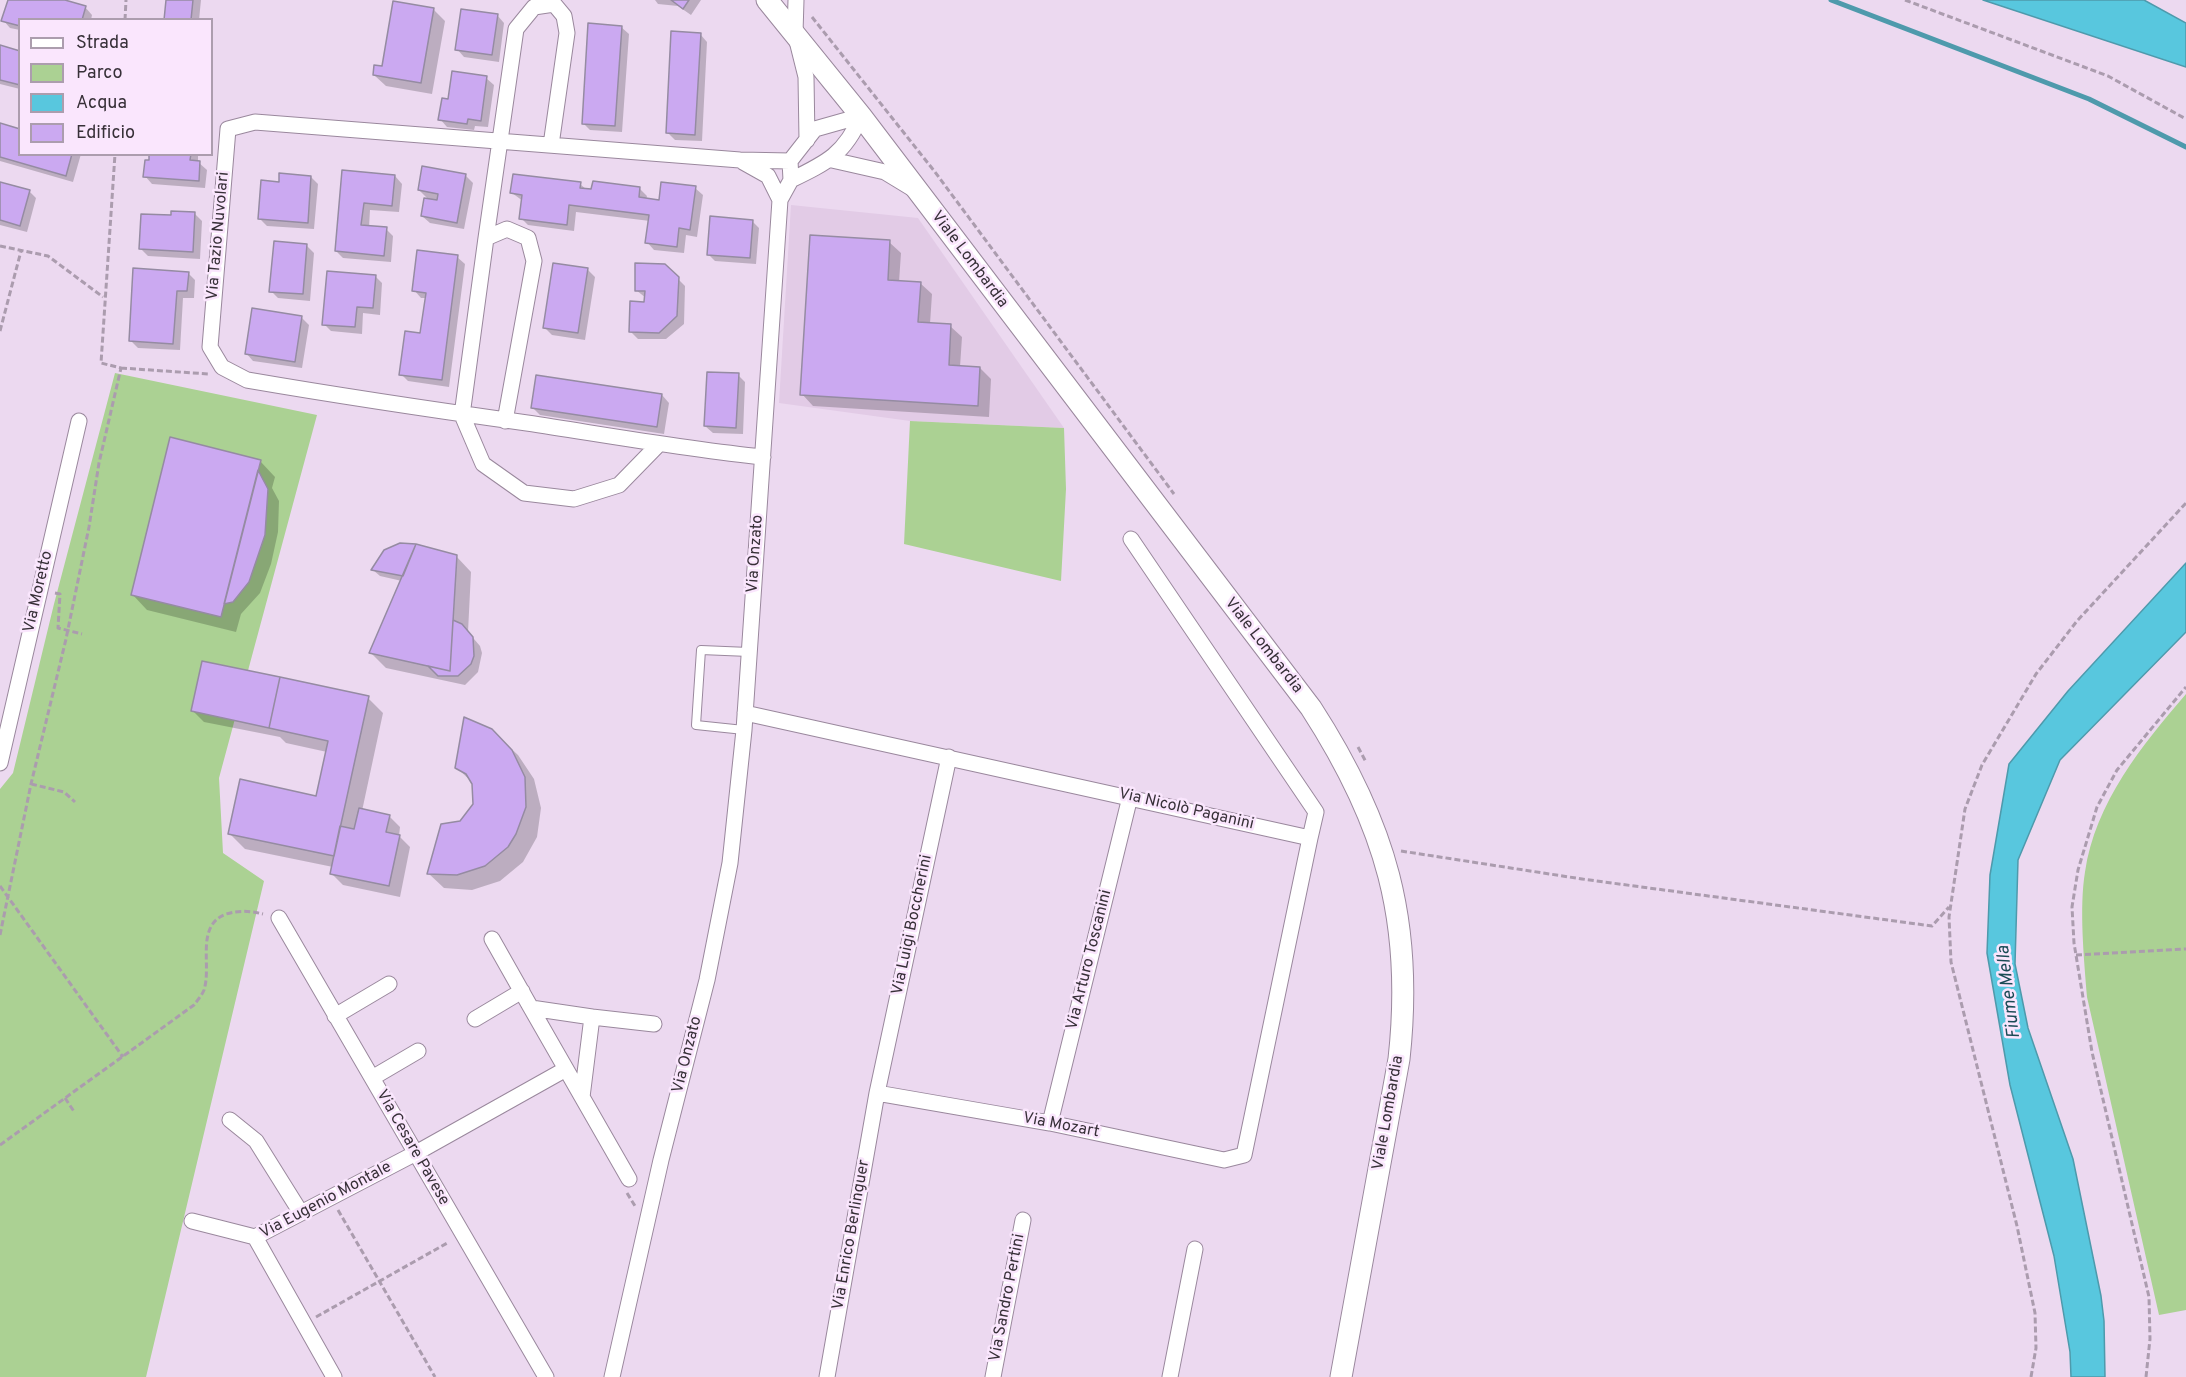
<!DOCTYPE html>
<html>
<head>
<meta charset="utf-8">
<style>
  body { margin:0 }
  #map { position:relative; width:2186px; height:1377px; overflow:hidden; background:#ecd9f0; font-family:Overpass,sans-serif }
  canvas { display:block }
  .legend { position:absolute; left:18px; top:18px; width:195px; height:138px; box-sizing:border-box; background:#fae6fd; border:2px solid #ac9dae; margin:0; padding:8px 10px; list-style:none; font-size:18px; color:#373038 }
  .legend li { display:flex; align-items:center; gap:12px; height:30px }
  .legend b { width:30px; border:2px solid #ac9dae }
</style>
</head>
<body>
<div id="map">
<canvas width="2186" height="1377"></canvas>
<ul class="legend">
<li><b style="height:8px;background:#fff"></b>Strada</li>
<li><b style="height:16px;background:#abd193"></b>Parco</li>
<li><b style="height:16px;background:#58c7de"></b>Acqua</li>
<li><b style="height:16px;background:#cba9f1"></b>Edificio</li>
</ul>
</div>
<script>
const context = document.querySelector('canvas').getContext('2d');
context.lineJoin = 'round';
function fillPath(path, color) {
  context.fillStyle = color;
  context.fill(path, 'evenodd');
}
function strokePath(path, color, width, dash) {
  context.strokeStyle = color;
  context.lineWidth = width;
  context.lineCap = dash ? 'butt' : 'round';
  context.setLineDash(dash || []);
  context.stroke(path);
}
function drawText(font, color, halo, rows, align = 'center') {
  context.font = font + ' Overpass,sans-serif';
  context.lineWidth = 5;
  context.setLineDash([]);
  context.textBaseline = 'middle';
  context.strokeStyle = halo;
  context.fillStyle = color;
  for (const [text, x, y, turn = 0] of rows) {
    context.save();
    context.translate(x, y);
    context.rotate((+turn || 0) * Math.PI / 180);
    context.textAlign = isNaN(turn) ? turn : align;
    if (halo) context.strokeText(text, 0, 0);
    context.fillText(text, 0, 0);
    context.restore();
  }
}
fillPath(new Path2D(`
  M791,205L918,218L1064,428L910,421L779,403Z`), '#e2cbe6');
fillPath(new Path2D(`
  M115,373L317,415L219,778L223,853L264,881L146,1377H0V789L13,773L54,604Z
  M910,421L1064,428L1066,489L1061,581L904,544Z
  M2186,694V1310L2159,1315L2087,997C2084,959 2079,908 2085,872C2095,803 2142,745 2186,694Z`), '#abd193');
const water = new Path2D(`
  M1983,0H2144L2186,23V67Z
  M2186,563V632L2060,760L2018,860L2015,964L2028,1028L2073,1159L2101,1296L2104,1321L2105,1377H2071L2070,1352L2054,1256L2010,1085L1987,953L1990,875L2009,764L2068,691Z`);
fillPath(water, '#58c7de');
strokePath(water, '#4e9aac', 1.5);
fillPath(new Path2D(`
  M9,0H59L85,7L92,15L91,20H20V30L10,28L3,20Z
  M168,0H201L199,20H165Z
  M655,0H701L691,15L678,6L658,4Z
  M434,10L445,21L432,94L386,86L374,75L383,68Z
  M497,15L504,23L499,62L464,57L457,49Z
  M621,27L629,34L622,132L590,130L583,123Z
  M700,34L707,42L702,141L675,140L667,132Z
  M0,47L20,52V89L0,84Z
  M486,78L494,85L488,127L475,126L474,130L447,127L440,119L449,101Z
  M0,125L20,154H81L73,182L0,161Z
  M151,154H198V162L207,170L205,188L152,184L145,176Z
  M344,172L395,176L402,184L399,212L370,210L369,227L386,229L393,236L391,262L343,258L336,251Z
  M465,175L473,183L464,229L430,223L422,216L430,201L419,190Z
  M311,177L318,184L314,229L267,226L260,219L280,183Z
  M0,183L29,191L36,198L27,232L0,225Z
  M580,184L587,190L640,189L647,196L646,200L660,202L695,188L703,195L697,237L686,235L684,253L654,250L647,242L650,221L576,212L574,231L528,225L521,218L523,201L512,193Z
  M195,214L202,221L200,259L148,256L141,249L172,217Z
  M752,221L759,228L756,264L715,261L708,254Z
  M889,242L901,253L899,282L920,283L932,294L930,324L950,326L962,337L960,367L980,368L991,379L989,417L813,406L802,394Z
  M307,246L314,253L310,301L278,298L271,291Z
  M457,257L465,264L449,387L408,381L401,374L422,335L426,298H421L414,290Z
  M664,265L685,286L684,324L666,339H638L631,332L646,303V298L636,290Z
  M588,270L595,277L585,340L552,335L544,327Z
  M188,273L195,280L194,298H183L180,350L138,348L130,340Z
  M375,276L382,283L380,315L363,313L362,334L331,331L324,324Z
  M302,318L309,325L302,368L253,361L246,353Z
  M738,375L745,382L743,434L713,433L705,426Z
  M662,395L669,403L664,434L540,415L533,408Z
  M260,461L275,477L272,488L279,501L278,532L271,564L260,593L241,614L236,632L147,610L132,594Z
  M456,556L471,572L468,632L480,646L482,653L478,672L465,685L386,668L371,653L402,581L380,576L373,570Z
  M368,698L383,713L362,811L389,816L400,827L399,836L410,847L400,897L343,885L332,874L333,867L245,849L230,834L317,797L327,752L286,743L280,737L204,722L193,711Z
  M491,730L518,755L534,779L541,808L537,837L523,862L500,881L472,890L444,888L428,873L460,822L475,805L474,784L456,767Z`), '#0003');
strokePath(new Path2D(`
  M1831,0L2089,99L2186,147`), '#4e9aac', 5);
const building = new Path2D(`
  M8,0H65L86,6L82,20H20V26L1,21Z
  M166,0H193L191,20H164Z
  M671,0H689L683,9Z
  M393,1L434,8L421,83L373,75L374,65L382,66Z
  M461,9L498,14L492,55L455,50Z
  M588,23L622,26L615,126L582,124Z
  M671,31L701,33L695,135L666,133Z
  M0,45L20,51V85L0,80Z
  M452,71L487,76L481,121L468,119L467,124L438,120L442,98L448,99Z
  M0,123L20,129V154H72L66,176L0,157Z
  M149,154H191L190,160L200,161L199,181L143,177L145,160H149Z
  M422,166L466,174L457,223L421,216L424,198L437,200L438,194L418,190Z
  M342,170L395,175L392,206L364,203L361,225L387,227L384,256L335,251Z
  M279,173L311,176L308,223L258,219L261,180L279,182Z
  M513,174L581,182L580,188L591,189L593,181L640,187L639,197L659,200L661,182L696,186L690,230L679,228L677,247L645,243L649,215L569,205L567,225L519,219L522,195L510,193Z
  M0,182L30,190L20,226L0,220Z
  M171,211L195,212L193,252L139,249L141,214L171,215Z
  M710,216L753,220L750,258L707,255Z
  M810,235L890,240L888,280L921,282L918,322L951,324L949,365L980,367L978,406L800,395Z
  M274,241L307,244L303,294L269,292Z
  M417,250L458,255L442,380L399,375L405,331L420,333L426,293L412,291Z
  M553,263L588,268L578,333L543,328Z
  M635,263L665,264L679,277L677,316L659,333L629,332L630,301L644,302L645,291H635Z
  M133,268L189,272L187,291H177L173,344L129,341Z
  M327,271L376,275L373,308L357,307L355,327L322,325Z
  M252,308L302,316L295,362L245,354Z
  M707,372L739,373L736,428L704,426Z
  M536,375L662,394L657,427L531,408Z
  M170,437L261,460L221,617L131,595Z
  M258,470L268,489L265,535L249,582L233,602L224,604Z
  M400,543L416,544L403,576L371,570L384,550Z
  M416,544L457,555L450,671L369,653Z
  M453,620L462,624L473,637L474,656L471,664L458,676H438L428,666L450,671Z
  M202,661L280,677L269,728L191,711Z
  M280,677L369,696L334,856L228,834L240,779L316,796L328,741L269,728Z
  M464,717L492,729L512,750L525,777L526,807L516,834L508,847L485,866L457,875L427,874L441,824L460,821L473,804L472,784L466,774L455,768Z
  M359,808L390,815L386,832L400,835L389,886L330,874L340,826L354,829Z`);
fillPath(building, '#cba9f1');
strokePath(building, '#958ba2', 1.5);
const lane = new Path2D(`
  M744,730L696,725L701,650L749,652`);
const street = new Path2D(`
  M796,0L795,33L806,77L807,140
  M832,160L885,172L913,189
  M743,162L768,176L780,200
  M791,180C826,163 845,154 861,116
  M486,238L516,29L534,7L554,4L564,16L567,33L551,145
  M505,421L534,261L528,238L507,229L486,238L462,415L483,464L524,493L574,499L619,485L658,445
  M763,457C684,449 606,435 527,423C434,410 340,396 247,380L222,367L210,347L228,129L255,122L740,160L790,161
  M1131,539L1316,812L1310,838
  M745,713L1310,838L1244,1155L1224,1160L1050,1123L877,1093
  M0,763L79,421
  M279,918L546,1377
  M492,939L531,1008
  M335,1016L389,984
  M592,1017L654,1024
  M475,1019L522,991
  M372,1078L418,1051
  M582,1097L592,1017L531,1008L629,1179
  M230,1120L256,1141L301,1213
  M1050,1123L1130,797
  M192,1221L255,1237
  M334,1377L255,1237L416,1153L566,1069
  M612,1377L661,1160L707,980L730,863L744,730L780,200L791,180L790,161L815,129L861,116
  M827,1377L877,1093L949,757
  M993,1377L1023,1220
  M1170,1377L1195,1249`);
const secondary = new Path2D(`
  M767,0L861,116L1311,708C1386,824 1414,922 1399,1059L1341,1377`);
strokePath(lane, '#9a889d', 10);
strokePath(street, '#9a889d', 17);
strokePath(secondary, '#9a889d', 23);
strokePath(new Path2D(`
  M1905,0L2108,76L2186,119
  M812,17L935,172L1174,494
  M125,20L126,0
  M0,246L48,256L103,297
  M0,331L21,251
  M121,368L208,374
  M55,593L60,594L58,628L82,634
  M1358,747L1366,762
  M31,784L64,792L75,802
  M1401,851L1582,879L1932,926L1949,907
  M0,886L123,1057
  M0,935L31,784L66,639L89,527L99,463L121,368L101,363L115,154
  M2076,955L2186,949
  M65,1098L75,1113
  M0,1145L194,1005C197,1001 202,995 204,990C212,965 195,926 226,914C239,910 251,911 263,914
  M627,1193L635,1206
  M338,1210L435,1377
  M316,1317L449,1242
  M2031,1377L2036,1348L2035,1313L2017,1226L1951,962L1949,917L1965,809L1982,765L2036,674L2077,621L2186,503
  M2146,1377L2150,1339L2149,1297L2092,1052L2074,943L2072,907L2078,870L2097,807L2117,770L2186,687`), '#ab9cae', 3, [6, 3]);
strokePath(lane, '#fff', 8);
strokePath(street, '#fff', 15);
strokePath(secondary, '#fff', 21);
drawText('16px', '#373038', '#fae6fd', [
  ["Via Tazio Nuvolari",219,236,-85],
  ["Viale Lombardia",969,260,53],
  ["Via Onzato",756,554,-86],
  ["Via Moretto",39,592,-77],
  ["Viale Lombardia",1263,646,52],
  ["Via Nicolò Paganini",1186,810,13],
  ["Via Luigi Boccherini",913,925,-78],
  ["Via Arturo Toscanini",1090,960,-76],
  ["Via Onzato",688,1055,-76],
  ["Viale Lombardia",1389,1113,-80],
  ["Via Mozart",1061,1126,11],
  ["Via Cesare Pavese",412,1148,60],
  ["Via Eugenio Montale",326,1201,-28],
  ["Via Enrico Berlinguer",852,1235,-80],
  ["Via Sandro Pertini",1008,1298,-79]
]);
drawText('italic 18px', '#1a4b55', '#fae6fd', [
  ["Fiume Mella",2010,992,-97]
]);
</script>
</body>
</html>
